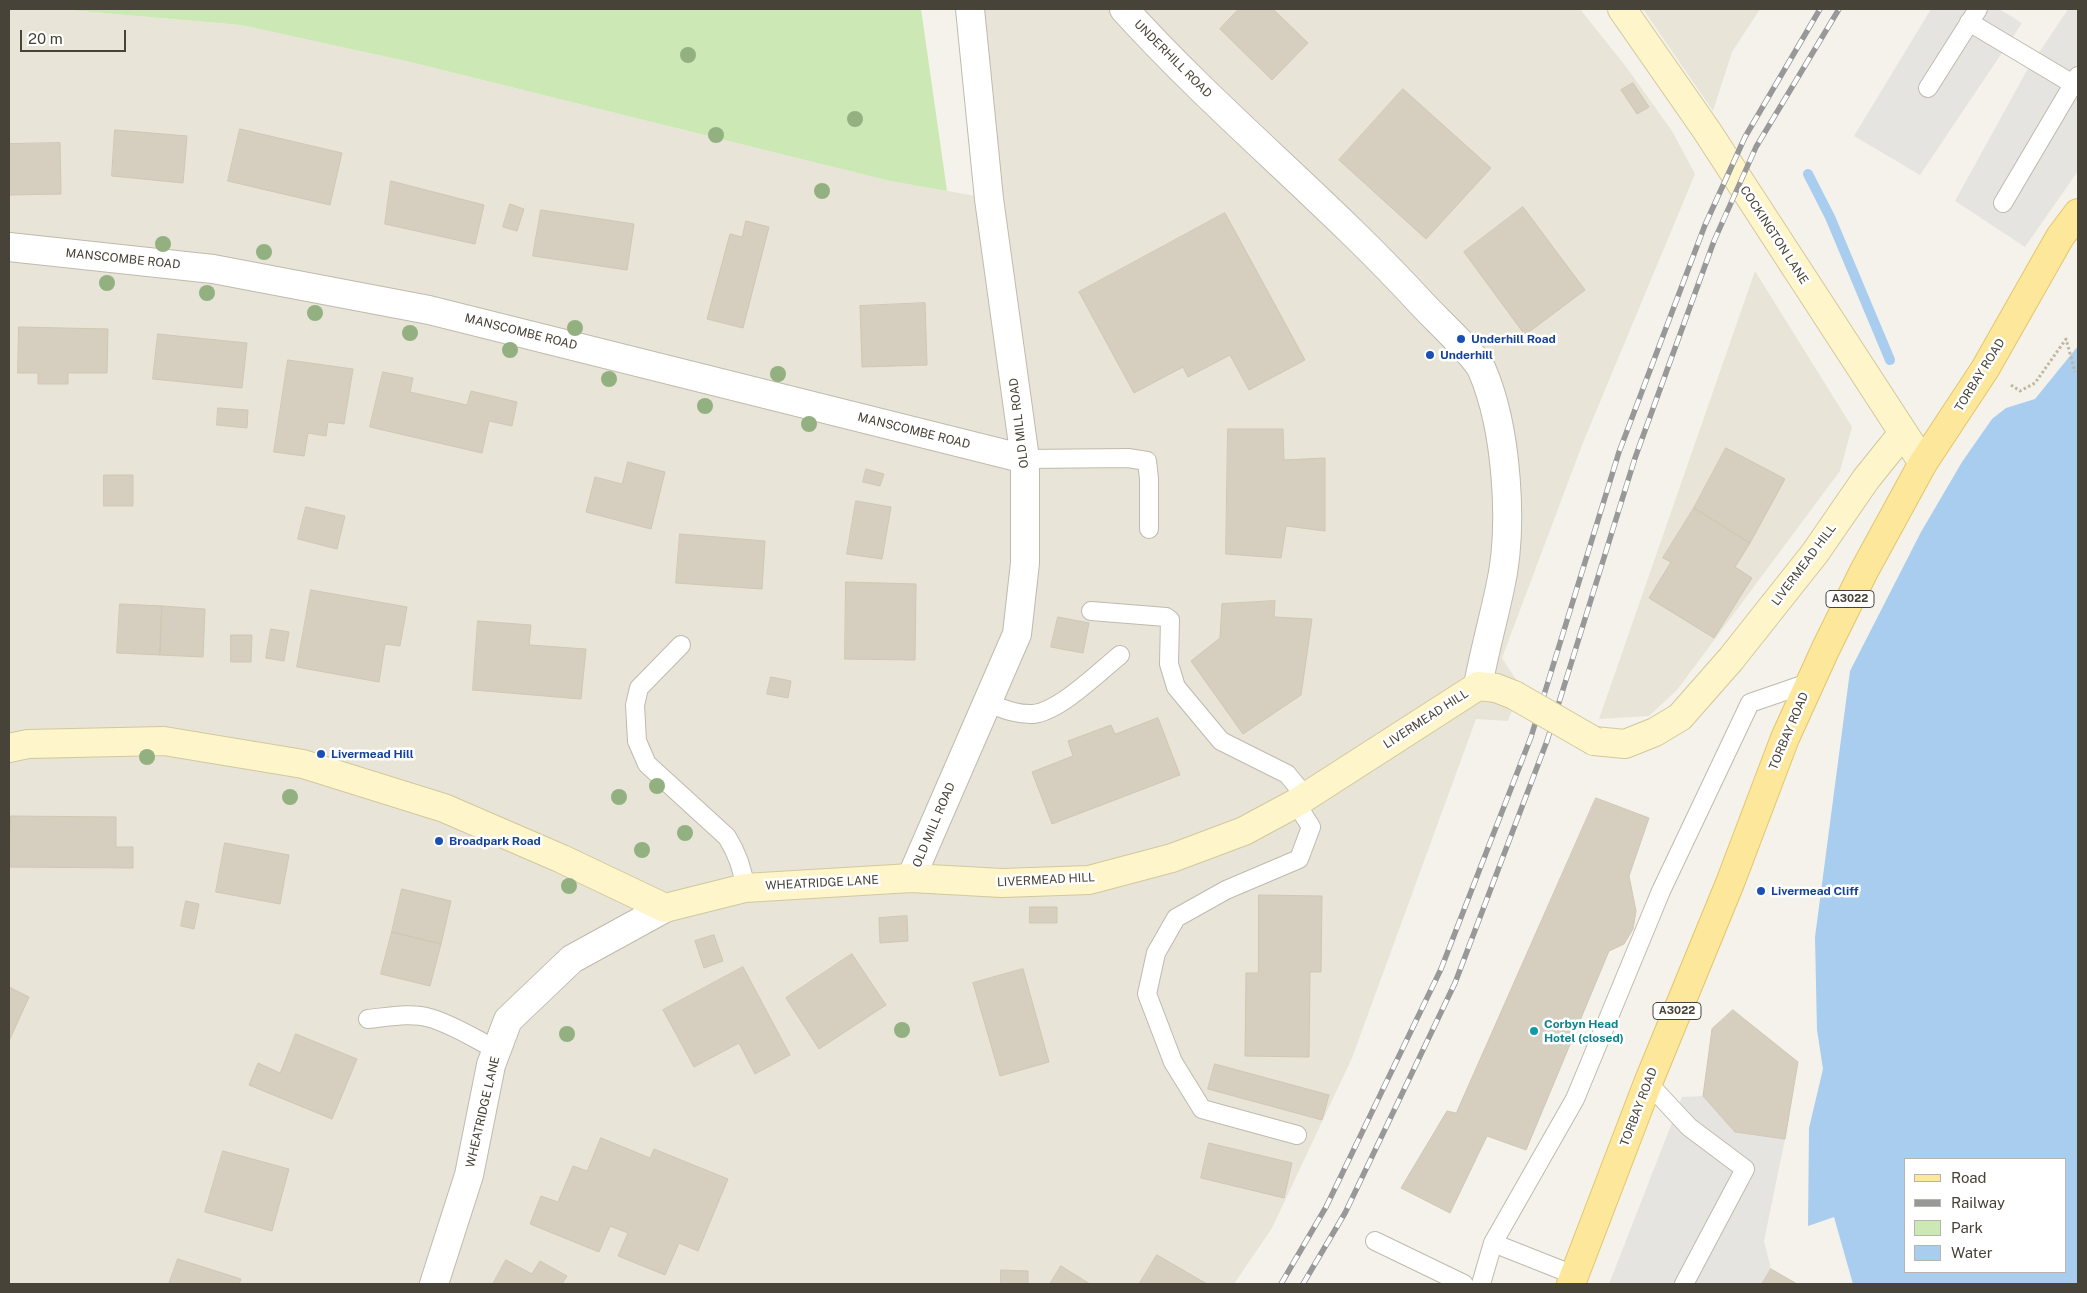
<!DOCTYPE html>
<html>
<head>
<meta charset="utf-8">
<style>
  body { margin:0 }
  #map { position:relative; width:2087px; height:1293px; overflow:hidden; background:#f4f2ea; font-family:"Public Sans",sans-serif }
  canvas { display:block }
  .frame { position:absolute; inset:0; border:10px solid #484338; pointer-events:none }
  .legend { position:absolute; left:1904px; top:1158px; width:162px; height:115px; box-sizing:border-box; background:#fff; border:1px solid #b6b4af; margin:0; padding:6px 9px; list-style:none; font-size:15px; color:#484338 }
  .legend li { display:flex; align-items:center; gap:10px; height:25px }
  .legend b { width:25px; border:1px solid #b6b4af }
  .scale { position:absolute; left:20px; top:30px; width:106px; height:22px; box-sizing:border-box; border:2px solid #484338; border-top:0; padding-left:6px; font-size:15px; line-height:18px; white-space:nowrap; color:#484338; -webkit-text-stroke:4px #fff; paint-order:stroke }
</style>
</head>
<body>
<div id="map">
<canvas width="2087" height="1293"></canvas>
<div class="frame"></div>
<ul class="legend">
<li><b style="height:6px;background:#fce79b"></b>Road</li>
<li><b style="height:6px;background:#989898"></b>Railway</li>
<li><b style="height:14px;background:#cce8b4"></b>Park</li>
<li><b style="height:14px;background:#a8cdef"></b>Water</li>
</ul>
<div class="scale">20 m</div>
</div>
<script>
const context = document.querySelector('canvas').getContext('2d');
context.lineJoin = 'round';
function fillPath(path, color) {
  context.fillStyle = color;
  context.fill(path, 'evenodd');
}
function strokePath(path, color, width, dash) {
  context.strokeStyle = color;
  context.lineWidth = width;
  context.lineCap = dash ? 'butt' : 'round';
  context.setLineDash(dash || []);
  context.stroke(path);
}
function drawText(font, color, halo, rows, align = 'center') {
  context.font = font + ' "Public Sans",sans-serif';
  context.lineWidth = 5;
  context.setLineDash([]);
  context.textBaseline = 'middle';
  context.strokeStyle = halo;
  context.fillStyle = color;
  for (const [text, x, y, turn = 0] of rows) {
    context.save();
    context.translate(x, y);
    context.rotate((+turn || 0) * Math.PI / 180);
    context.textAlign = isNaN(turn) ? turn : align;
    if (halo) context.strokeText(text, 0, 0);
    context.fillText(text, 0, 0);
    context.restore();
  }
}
fillPath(new Path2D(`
  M9,9H58L241,25L410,62L890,181L988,198L970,9H1580L1627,68L1672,131L1695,174L1582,445L1502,658L1521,687L1508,721L1476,719L1352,1058L1272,1228L1234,1284H9Z
  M1643,9H1760L1732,52L1713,111Z
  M1755,271L1852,427L1840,471L1677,690L1649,716L1599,719Z`), '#e8e4d8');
fillPath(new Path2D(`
  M58,9H921L947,191L890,181L410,62L241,25Z`), '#cce8b4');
fillPath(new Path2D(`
  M1931,9H1999L2022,23L1920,175L1854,136Z
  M2068,9H2078V171L2025,247L1955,201L2026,72Z
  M1703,1096L1735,1132L1785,1139L1764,1241L1771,1269L1762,1284H1609L1682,1097Z`), '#e6e4e1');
fillPath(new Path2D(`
  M2078,346V1284H1853L1834,1217L1808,1226L1809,1128L1823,1069L1817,1030L1815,937L1850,671L1921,532L1962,462L1992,419L2006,408L2035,399ZM1906,1159H2066V1272H1906Z`), '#a8cdef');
strokePath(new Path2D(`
  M1808,174L1830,217L1890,360`), '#a8cdef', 10);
const building = new Path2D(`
  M1239,9H1273L1308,43L1272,80L1220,29Z
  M1633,83L1649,107L1637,114L1621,90Z
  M1403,89L1491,168L1426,239L1339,160Z
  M240,129L342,153L330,205L228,181Z
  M115,130L187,136L183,183L112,176Z
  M60,143L61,194L9,195V144Z
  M391,181L484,205L475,244L385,224Z
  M510,204L524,209L517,231L503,227Z
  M1523,207L1585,290L1525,335L1464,252Z
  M541,210L634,224L627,270L533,256Z
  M1225,213L1305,360L1249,390L1230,355L1188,377L1183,367L1134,393L1079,292Z
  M746,221L769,227L743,328L707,319L730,234L742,237Z
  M925,303L927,365L862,367L860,306Z
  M19,327L108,329L107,373H68V384H38V373H18Z
  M158,334L247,343L242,388L153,379Z
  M288,360L353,369L344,424L328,422L326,436L308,433L304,456L274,452Z
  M383,372L413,378L410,392L467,405L471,391L517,402L512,426L489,421L482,453L370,427Z
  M218,408L248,410L247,428L217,425Z
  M1228,429H1283L1284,460L1325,458V531L1286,526L1281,558L1226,554Z
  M1726,448L1785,479L1750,543L1694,508Z
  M628,462L665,472L651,529L586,512L595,477L622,484Z
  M866,469L884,474L880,486L863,482Z
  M104,475H133V506H104Z
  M856,501L891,507L882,559L847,554Z
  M306,507L345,516L337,549L298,539Z
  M1694,508L1750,543L1735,567L1752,578L1714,638L1649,598L1671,562L1663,558Z
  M680,534L765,541L762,589L676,583Z
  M846,582L916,584L915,660L845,659Z
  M311,590L407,607L400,646L385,644L379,682L297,667Z
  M1275,601L1274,617L1312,619L1301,695L1243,734L1191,661L1220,638L1222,604Z
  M120,604L162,606L160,655L117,653Z
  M162,606L205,609L203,657L160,655Z
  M1058,617L1089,623L1083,653L1051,647Z
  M478,621L531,625L529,645L586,649L581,699L473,690Z
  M271,629L289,632L284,661L266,658Z
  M231,635H252L251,662H231Z
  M771,677L791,681L788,698L767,694Z
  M1158,718L1180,775L1052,824L1032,772L1073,756L1068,741L1111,725L1115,734Z
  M1596,798L1649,818L1629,876L1636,911L1633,929L1624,944L1609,951L1526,1150L1487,1136L1450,1213L1401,1188L1447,1111L1456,1113Z
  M11,816L116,817V847H133V868L10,867Z
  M225,843L289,855L280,904L216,892Z
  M402,889L451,901L441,944L392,932Z
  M1259,895L1322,896L1321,972H1310L1309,1057L1245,1056L1246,973H1258Z
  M186,901L199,904L194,929L181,926Z
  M1030,907H1057V923H1030Z
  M907,916L908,941L880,943L879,918Z
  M392,932L441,944L430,986L381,974Z
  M714,935L723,961L704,968L695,941Z
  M852,954L886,1005L819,1049L786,998Z
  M743,967L790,1055L755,1074L739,1043L694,1067L663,1010Z
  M1023,969L1049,1062L1000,1076L973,983Z
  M9,987L29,997L9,1041Z
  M1733,1010L1798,1062L1785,1139L1735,1132L1703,1096L1712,1029Z
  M296,1034L357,1059L332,1119L249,1085L258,1063L280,1073Z
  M1215,1064L1329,1095L1322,1120L1208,1089Z
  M601,1138L650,1158L654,1149L728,1179L698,1251L679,1243L665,1275L618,1256L628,1233L610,1226L599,1252L530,1224L541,1196L558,1202L573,1166L587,1171Z
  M1209,1143L1292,1163L1284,1198L1201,1178Z
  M223,1151L289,1169L272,1231L205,1212Z
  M1157,1255L1207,1284H1143L1140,1283Z
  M178,1259L241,1279L239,1284H169Z
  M506,1260L532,1274L540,1261L567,1276L562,1284H493Z
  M1061,1266L1090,1284H1050Z
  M1771,1269L1797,1284H1762Z
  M1001,1270L1028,1271V1284H1001Z`);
fillPath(building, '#d6cfbf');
strokePath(building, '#d1c7b2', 1);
const lane = new Path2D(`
  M1969,22L2073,84
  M1928,88L1978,9
  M2003,203L2078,76
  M1025,459L1128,458L1147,461L1149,479V529
  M1091,611L1166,617L1170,620L1169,664L1176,687L1221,741L1287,774L1306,797
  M681,645L639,688L635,705L637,741L647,764L727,837C737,853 743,869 745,888
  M987,703C1001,708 1017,715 1033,714C1060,711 1099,672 1120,655
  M1296,803L1311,827L1299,859L1226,890L1176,918L1156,953L1147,994L1173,1062L1202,1109L1297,1135
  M368,1019C388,1017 411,1012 430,1018C454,1025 475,1039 497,1050
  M1648,1083L1689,1127L1745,1169L1684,1284
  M1375,1241L1464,1284
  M1493,1243L1575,1099L1661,891L1750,703L1811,682
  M1481,1284L1493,1243L1574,1275`);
const street = new Path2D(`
  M1124,9C1218,113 1328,201 1423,305C1436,319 1476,356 1482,370C1507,428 1514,527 1500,588C1493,621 1484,653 1478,686
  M9,247L213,269L429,310L1025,459
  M911,878L1017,634L1025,563V459L989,199L970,9
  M434,1284L469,1175L491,1065L508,1020L572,959L665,908`);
const secondary = new Path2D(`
  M1622,9L1707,131L1923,463
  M1594,741L1625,744L1655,732L1680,717L1731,659L1815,553L1866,479L1903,433
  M9,748L28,744L164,741L303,764L444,808L562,859L665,908L745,888L911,878L1002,883L1089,880L1172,858L1244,831L1296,803L1478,686L1496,688L1514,695`);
const primary = new Path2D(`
  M1571,1284L1648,1083L1730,883L1785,738L1826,648L1864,571L1923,463L1985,369L2060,237L2078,213`);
strokePath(lane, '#c0baac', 20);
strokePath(street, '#c0baac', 30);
strokePath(secondary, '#d3c89a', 30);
strokePath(primary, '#e2c66a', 30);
strokePath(new Path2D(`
  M2011,385L2020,391L2035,383L2066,339L2075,372`), '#c2b79e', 3, [2.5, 2.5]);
strokePath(lane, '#fff', 18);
strokePath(street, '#fff', 28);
strokePath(secondary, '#fef5cb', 28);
strokePath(primary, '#fce79b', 28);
const rail = new Path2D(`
  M1281,1284L1326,1207L1441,969L1531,737L1619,452L1705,225L1745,137L1820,9
  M1303,1284L1345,1213L1455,983L1547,741L1635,458L1714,241L1756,147L1839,9`);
strokePath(rail, '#989898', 5.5);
strokePath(rail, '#fff', 4, [11]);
const secondaryBridge = new Path2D(`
  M1514,695L1594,741`);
strokePath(secondaryBridge, '#d3c89a', 30, []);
strokePath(secondaryBridge, '#fef5cb', 28);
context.fillStyle = '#93b081';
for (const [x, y] of [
  [688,55],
  [855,119],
  [716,135],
  [822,191],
  [163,244],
  [264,252],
  [107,283],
  [207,293],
  [315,313],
  [575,328],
  [410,333],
  [510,350],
  [778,374],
  [609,379],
  [705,406],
  [809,424],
  [147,757],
  [657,786],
  [290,797],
  [619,797],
  [685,833],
  [642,850],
  [569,886],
  [902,1030],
  [567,1034]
]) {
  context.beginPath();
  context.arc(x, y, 8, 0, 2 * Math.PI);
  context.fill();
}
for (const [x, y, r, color] of [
  [1461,339,5,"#1a4fb4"],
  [1430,355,5,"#1a4fb4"],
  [321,754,5,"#1a4fb4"],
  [439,841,5,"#1a4fb4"],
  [1761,891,5,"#1a4fb4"],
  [1534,1031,5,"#0f9aa8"]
]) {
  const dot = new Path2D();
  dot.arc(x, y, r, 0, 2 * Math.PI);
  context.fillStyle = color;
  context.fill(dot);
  strokePath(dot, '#fff', 2);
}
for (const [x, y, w] of [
  [1850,599,48],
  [1677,1011,48]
]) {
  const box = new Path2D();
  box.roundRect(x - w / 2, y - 8.5, w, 17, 4);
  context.fillStyle = '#fff';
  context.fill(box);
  strokePath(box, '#484338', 1);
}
drawText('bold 11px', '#484338', null, [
  ["A3022",1850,599],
  ["A3022",1677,1011]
]);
drawText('12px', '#484338', '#fff', [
  ["UNDERHILL ROAD",1173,59,45],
  ["COCKINGTON LANE",1774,235,57],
  ["MANSCOMBE ROAD",123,259,6],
  ["MANSCOMBE ROAD",521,332,14],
  ["TORBAY ROAD",1980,375,-58],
  ["OLD MILL ROAD",1019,423,-97],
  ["MANSCOMBE ROAD",914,431,14],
  ["LIVERMEAD HILL",1804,565,-53],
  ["LIVERMEAD HILL",1426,719,-33],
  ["TORBAY ROAD",1789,731,-67],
  ["OLD MILL ROAD",934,825,-67],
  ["LIVERMEAD HILL",1046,880,-3],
  ["WHEATRIDGE LANE",822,883,-3],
  ["TORBAY ROAD",1639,1107,-69],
  ["WHEATRIDGE LANE",483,1112,-77]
]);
drawText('bold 12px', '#164399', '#fff', [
  ["Underhill Road",1471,339],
  ["Underhill",1440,355],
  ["Livermead Hill",331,754],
  ["Broadpark Road",449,841],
  ["Livermead Cliff",1771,891]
], 'left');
drawText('bold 12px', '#0d838f', '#fff', [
  ["Corbyn Head",1544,1024],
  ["Hotel (closed)",1544,1038]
], 'left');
</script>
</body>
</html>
